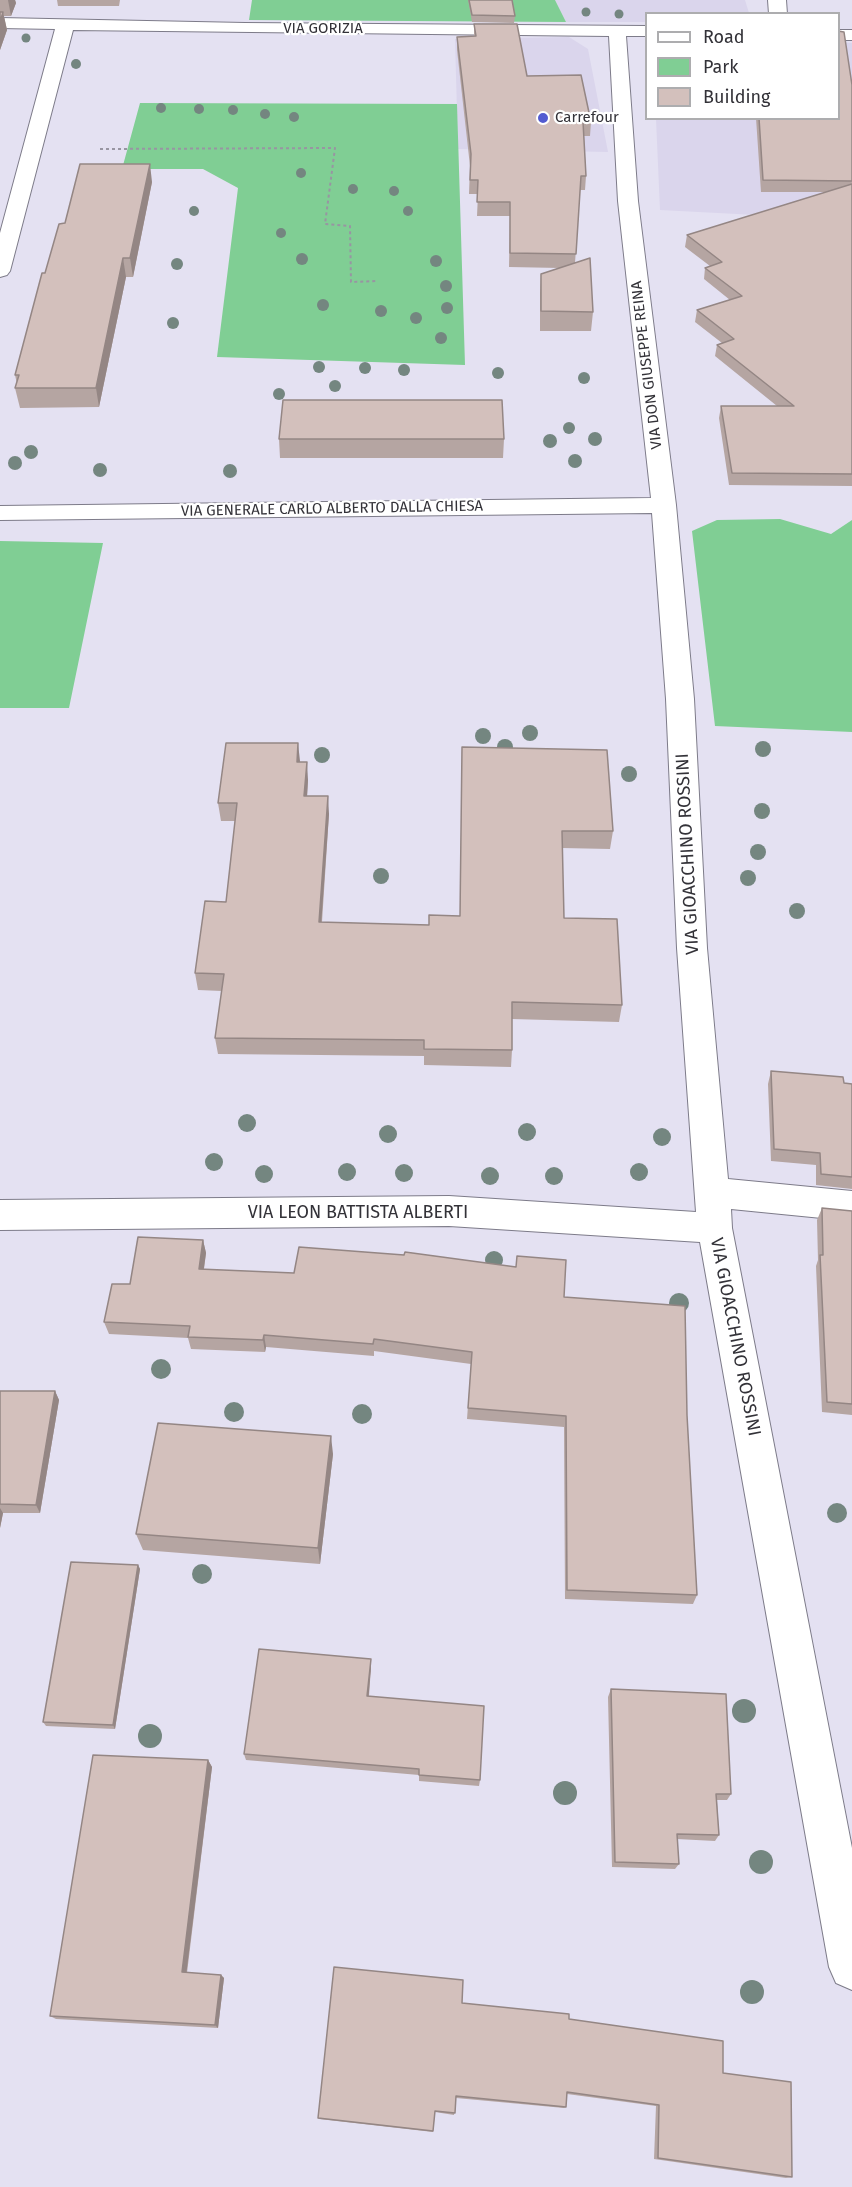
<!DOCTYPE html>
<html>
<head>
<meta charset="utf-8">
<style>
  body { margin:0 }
  #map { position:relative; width:852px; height:2187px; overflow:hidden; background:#e4e1f2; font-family:"Fira Sans",sans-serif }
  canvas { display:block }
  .legend { position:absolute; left:645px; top:12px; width:195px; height:108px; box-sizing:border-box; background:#fff; border:2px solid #adadaf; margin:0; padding:8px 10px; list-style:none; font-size:18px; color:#333238 }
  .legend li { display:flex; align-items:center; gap:12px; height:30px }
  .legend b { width:30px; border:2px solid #adadaf }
</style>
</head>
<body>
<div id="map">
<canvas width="852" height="2187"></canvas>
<ul class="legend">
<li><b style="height:8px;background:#fff"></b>Road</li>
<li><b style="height:16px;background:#80ce94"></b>Park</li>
<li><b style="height:16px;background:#d3c0bc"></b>Building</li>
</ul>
</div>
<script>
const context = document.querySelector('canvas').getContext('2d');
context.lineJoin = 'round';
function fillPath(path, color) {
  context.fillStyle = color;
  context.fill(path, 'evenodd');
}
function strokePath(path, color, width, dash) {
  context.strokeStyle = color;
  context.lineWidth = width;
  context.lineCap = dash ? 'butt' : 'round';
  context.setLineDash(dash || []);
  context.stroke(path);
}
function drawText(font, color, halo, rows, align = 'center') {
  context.font = font + ' "Fira Sans",sans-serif';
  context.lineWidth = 4.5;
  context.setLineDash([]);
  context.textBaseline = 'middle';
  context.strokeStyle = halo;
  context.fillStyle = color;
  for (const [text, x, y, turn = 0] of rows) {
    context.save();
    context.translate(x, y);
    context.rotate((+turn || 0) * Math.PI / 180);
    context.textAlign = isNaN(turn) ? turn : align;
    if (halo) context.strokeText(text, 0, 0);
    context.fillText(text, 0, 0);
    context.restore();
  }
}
fillPath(new Path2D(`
  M555,0H745L749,13L646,14V22H566Z
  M569,37L588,49L608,152L458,149L455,39Z
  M839,42L852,43V220L660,210L656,119L838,118Z`), '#dad5ec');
fillPath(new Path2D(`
  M252,0H555L566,22L249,20Z
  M140,103L457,104L465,365L217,357L238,188L203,169H122Z
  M780,519L831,534L852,520V732L715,726L692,531L717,520Z
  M0,541L103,543L69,708H0Z`), '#80ce94');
const minor = new Path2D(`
  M768,0H786L787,14H769Z
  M0,18L245,23L646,26V36H626L638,201L676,505L694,699L707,948L728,1179L852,1191V1221L731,1209L732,1228L852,1848V1990L836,1983L829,1967L700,1242L449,1226L0,1230V1200L449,1196L696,1212L677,948L666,699L652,513L0,520V506L651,498L618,201L609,36L73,30L10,271L7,275L0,277V233L55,29L0,28Z
  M838,30H852V40H838Z`);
strokePath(minor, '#7d7b89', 2);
strokePath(new Path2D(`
  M100,149L335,148L325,224L350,226L351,282L377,281`), '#9895a2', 2, [3, 3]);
fillPath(minor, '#fff');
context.fillStyle = '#748680';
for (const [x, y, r] of [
  [586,12,4.5],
  [619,14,4.5],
  [26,38,4.5],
  [76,64,5],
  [161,108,5],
  [199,109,5],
  [233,110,5],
  [265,114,5],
  [294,117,5],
  [301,173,5],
  [353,189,5],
  [394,191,5],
  [194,211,5],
  [408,211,5],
  [281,233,5],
  [302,259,6],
  [436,261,6],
  [177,264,6],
  [446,286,6],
  [323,305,6],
  [447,308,6],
  [381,311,6],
  [416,318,6],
  [173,323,6],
  [441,338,6],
  [319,367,6],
  [365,368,6],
  [404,370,6],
  [498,373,6],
  [584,378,6],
  [335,386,6],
  [279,394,6],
  [569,428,6],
  [595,439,7],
  [550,441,7],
  [31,452,7],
  [575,461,7],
  [15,463,7],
  [100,470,7],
  [230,471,7],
  [530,733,8],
  [483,736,8],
  [505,747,8],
  [763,749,8],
  [322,755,8],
  [629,774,8],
  [762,811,8],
  [758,852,8],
  [381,876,8],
  [748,878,8],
  [797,911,8],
  [247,1123,9],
  [527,1132,9],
  [388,1134,9],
  [662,1137,9],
  [214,1162,9],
  [347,1172,9],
  [639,1172,9],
  [404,1173,9],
  [264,1174,9],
  [490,1176,9],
  [554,1176,9],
  [494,1260,9],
  [679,1303,10],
  [161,1369,10],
  [234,1412,10],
  [362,1414,10],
  [837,1513,10],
  [202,1574,10],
  [744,1711,12],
  [150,1736,12],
  [565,1793,12],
  [761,1862,12],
  [752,1992,12]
]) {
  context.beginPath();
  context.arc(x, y, r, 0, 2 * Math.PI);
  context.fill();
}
fillPath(new Path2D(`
  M0,0H15L16,3L11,16H4L7,30L0,50Z
  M57,0H120L119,6H58Z
  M468,0H512L515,16L514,23L472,22Z
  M474,24L527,76L591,122L590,136H584L586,176L585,190H580L575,263L593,312L591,331H540V293L541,274L560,268L509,267L510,216H477L478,194H469L470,166L457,50V37L474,36Z
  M852,85V486L729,485L719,418L721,406H777L715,356L717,345L722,343L695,322L697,310L730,300L704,279L705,268L710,266L685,247L687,235L826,192H761L756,118H838Z
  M152,182L133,277H126L99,407L20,408L15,388L17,384L15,375L65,223Z
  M279,439H504L503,458H280Z
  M462,747L613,831L610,849L562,848L564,918L622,1005L619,1022L512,1019V1050L511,1067L424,1065V1056L218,1054L215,1038L222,991L198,990L195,973L226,902L235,821H221L218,803L300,762L308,780L307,796L329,814L322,922L429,925L460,916Z
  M771,1071L844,1083L852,1084V1189L816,1185V1165L771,1161L768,1084Z
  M822,1208L852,1211V1415L822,1412L816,1266L818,1260L817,1220Z
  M203,1240L206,1253L204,1269L564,1297L687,1415L697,1595L693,1604L565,1599L564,1427L467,1419L471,1364L374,1351V1356L266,1347L265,1352L191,1349L188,1338L109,1334L104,1322L130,1284Z
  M0,1391H55L59,1400L40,1513H3L0,1528Z
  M333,1454L320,1564L143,1550L136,1534Z
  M138,1565L140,1569L115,1729L46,1726L43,1722Z
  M371,1659V1667L369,1696L480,1780L479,1786L419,1781V1775L246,1760L244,1754Z
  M611,1689L731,1794L727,1800H717L719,1835L715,1841L677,1839L679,1864L675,1869L612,1867L608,1697Z
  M208,1760L212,1767L187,1973L221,1975L224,1978L218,2028L56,2019L50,2016Z
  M462,2003L569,2019L723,2073L792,2177L786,2178L654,2159L656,2106L567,2094L566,2107L564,2108L456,2098L454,2115L435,2112L433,2132L319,2119L318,2118Z`), '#b5a5a2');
fillPath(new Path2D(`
  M8,0H15L16,3L11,16Z
  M3,12L7,30L0,50V22Z
  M150,164L152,182L133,277L130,258Z
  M123,258L126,277L99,407L96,388Z
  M298,743L300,761L298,780L297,762Z
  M307,762L308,780L306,814L304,796Z
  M328,796L329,814L320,940L319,922Z
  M203,1240L206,1253L202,1281L199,1269Z
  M264,1335L266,1347L265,1352L263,1340Z
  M55,1391L59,1400L40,1513L36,1505Z
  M331,1436L333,1454L320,1564L318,1548Z
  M0,1508L3,1513L0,1528Z
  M138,1565L140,1569L115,1729L113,1725Z
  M371,1659V1667L368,1703L367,1696Z
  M208,1760L212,1767L186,1976L182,1972Z
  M221,1975L224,1978L218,2028L215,2025Z`), '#948684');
const building = new Path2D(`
  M469,0H512L515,16L472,15Z
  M0,12H3L0,22Z
  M474,24H517L527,76L581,75L591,122H583L586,176H581L576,254L510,253V202H477L478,180H470L471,154L457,37L476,36Z
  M838,31L844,32L852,85V181L763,180L759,118H838Z
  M80,164H150L130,258H123L96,388H15L19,375H15L42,273H45L59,224L65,223Z
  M852,184V474L732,473L721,406H794L717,345L734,339L697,310L742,296L705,268L722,262L687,235Z
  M590,258L593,312L541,311V274Z
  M283,400H502L504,439H279Z
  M226,743H298L297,762H307L304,796H328L319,922L429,925V915L460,916L462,747L607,750L613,831H562L564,918L617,919L622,1005L512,1002V1050L424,1049V1040L215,1038L224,974L195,973L205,901L226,902L237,803H218Z
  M771,1071L843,1077L844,1083L852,1084V1177L821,1174L820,1153L774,1149Z
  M822,1208L852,1211V1404L827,1402L820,1255H823Z
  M138,1237L203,1240L199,1269L294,1273L299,1247L404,1255L405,1252L516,1267L517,1256L566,1260L564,1297L685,1306L687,1415L697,1595L567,1590L566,1416L468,1408L472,1352L374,1339L373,1344L264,1335L263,1340L188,1337L190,1326L104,1322L112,1284H130Z
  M0,1391H55L36,1505L0,1504Z
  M158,1423L331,1436L318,1548L136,1534Z
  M71,1562L138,1565L113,1725L43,1722Z
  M259,1649L371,1659L367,1696L484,1706L480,1780L419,1775V1769L244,1754Z
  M611,1689L726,1694L731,1794H716L719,1835L677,1834L679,1864L615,1862Z
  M93,1755L208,1760L182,1972L221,1975L215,2025L50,2016Z
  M334,1967L463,1980L462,2003L569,2014V2019L723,2041V2073L791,2082L792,2177L658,2158L659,2105L567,2092L566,2107L456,2096L455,2113L435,2111L433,2131L318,2118Z`);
fillPath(building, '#d3c0bc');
strokePath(building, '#948684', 1.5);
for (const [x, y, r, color] of [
  [543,118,6,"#525bd1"]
]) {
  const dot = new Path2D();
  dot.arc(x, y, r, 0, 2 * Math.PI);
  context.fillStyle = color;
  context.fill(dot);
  strokePath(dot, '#fff', 2);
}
drawText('15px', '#333238', '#fff', [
  ["VIA GORIZIA",323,29],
  ["VIA DON GIUSEPPE REINA",647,365,-97],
  ["VIA GENERALE CARLO ALBERTO DALLA CHIESA",332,509,-1]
]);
drawText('15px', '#333238', '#fff', [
  ["Carrefour",555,118]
], 'left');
drawText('18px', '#333238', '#fff', [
  ["VIA GIOACCHINO ROSSINI",688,854,-93],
  ["VIA LEON BATTISTA ALBERTI",358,1213],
  ["VIA GIOACCHINO ROSSINI",735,1337,79]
]);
</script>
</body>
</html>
